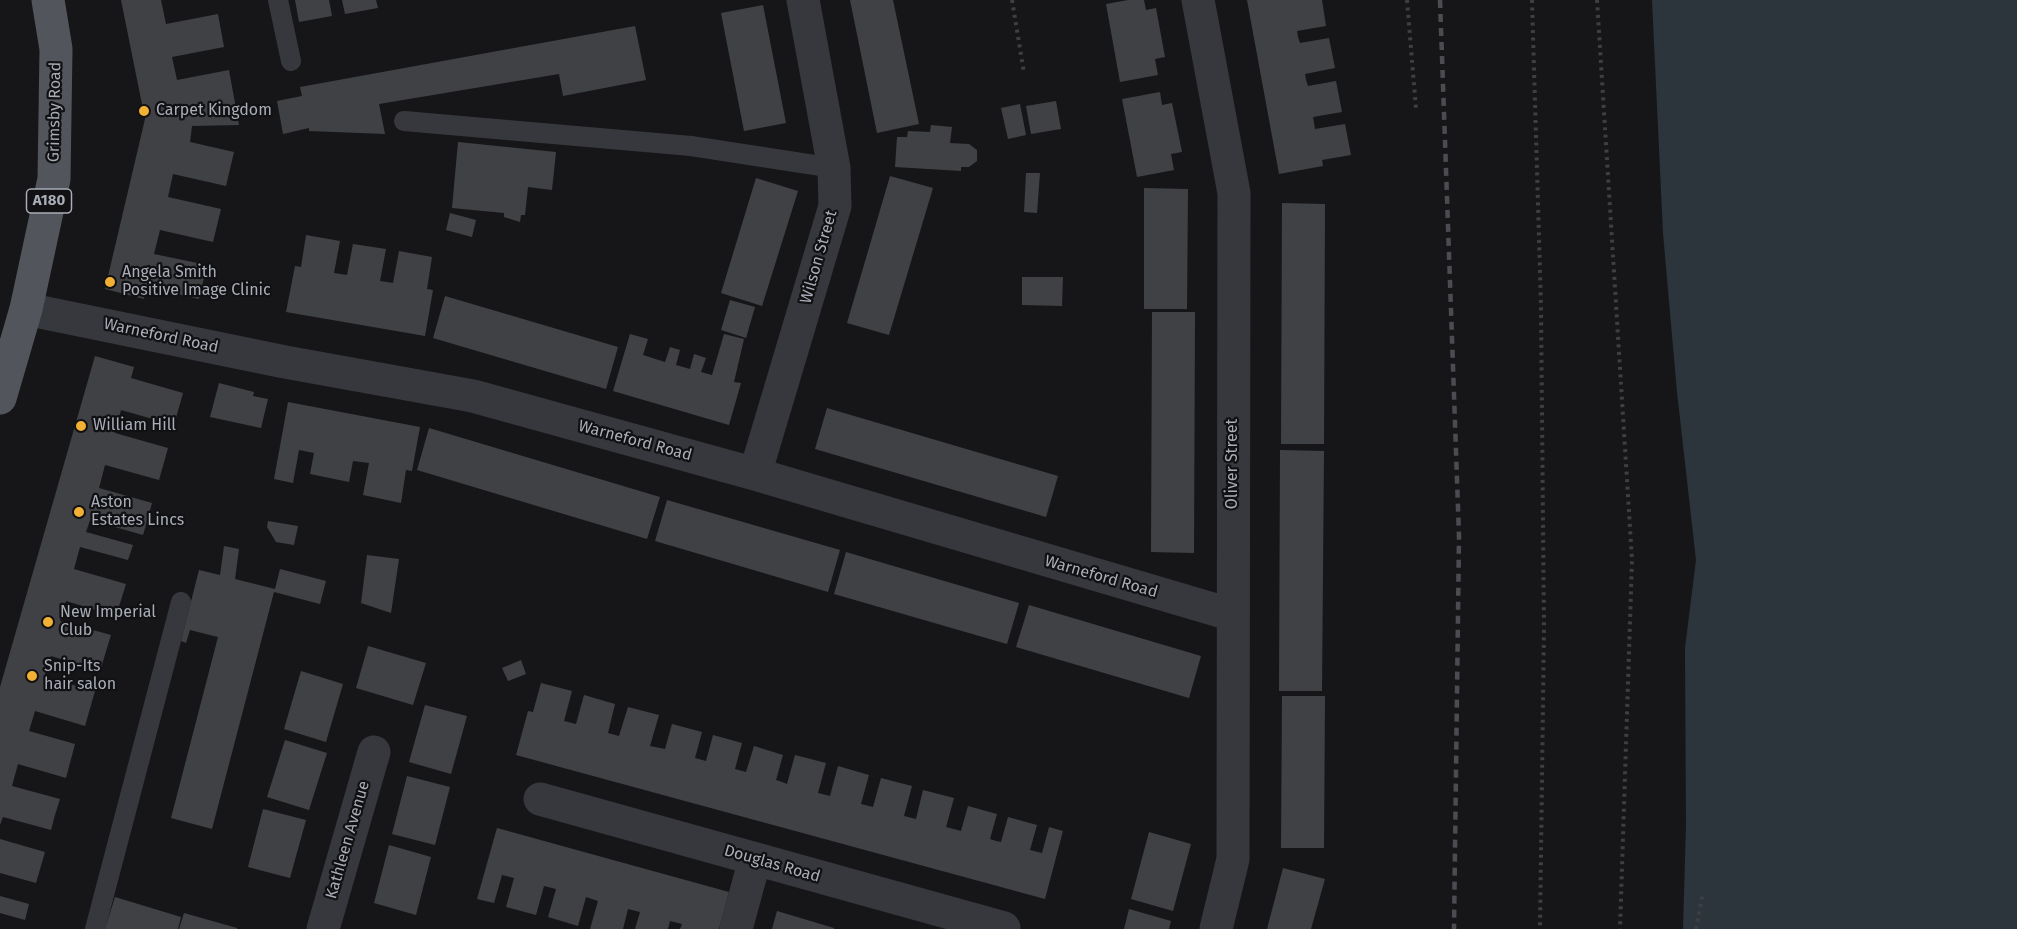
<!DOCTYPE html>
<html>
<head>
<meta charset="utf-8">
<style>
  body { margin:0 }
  canvas { display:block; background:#161618 }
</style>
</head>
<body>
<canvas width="2017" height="929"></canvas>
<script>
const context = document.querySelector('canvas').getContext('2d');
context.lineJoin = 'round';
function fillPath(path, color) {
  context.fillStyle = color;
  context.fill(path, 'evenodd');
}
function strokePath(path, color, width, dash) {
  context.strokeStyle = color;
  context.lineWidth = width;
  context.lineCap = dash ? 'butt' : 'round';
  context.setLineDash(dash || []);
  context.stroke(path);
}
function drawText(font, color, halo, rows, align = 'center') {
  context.font = font + ' "Fira Sans",sans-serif';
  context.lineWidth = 4.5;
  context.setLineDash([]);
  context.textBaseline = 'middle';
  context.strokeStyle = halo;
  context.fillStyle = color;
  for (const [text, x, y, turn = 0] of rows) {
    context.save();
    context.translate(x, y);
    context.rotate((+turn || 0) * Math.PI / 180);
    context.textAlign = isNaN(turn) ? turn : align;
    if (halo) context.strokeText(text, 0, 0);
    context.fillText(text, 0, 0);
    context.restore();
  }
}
fillPath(new Path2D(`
  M1652,0H2017V929H1683L1686,825L1685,648L1696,560L1677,392L1663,233Z`), '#2c353c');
fillPath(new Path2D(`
  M121,0H161L166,24L218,14L224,47L172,57L177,80L229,70L239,125L192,126L190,142L234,152L226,186L173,174L168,197L221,209L213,242L160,230L154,254L207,265L199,299L146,287L144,299L105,289L145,119Z
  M295,0H329L332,16L299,22Z
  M342,0H376L378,8L345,14Z
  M850,0H893L919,124L877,133Z
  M1128,0H1144L1146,10L1156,8L1165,57L1155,59L1158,75L1120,82L1106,4Z
  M1247,0H1322L1326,26L1297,31L1298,37L1300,43L1329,38L1335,68L1305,74L1306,80L1308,86L1336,81L1342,112L1313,117L1315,129L1345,124L1351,155L1322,160L1323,166L1279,174Z
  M763,5L786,123L744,131L721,13Z
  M635,26L646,80L563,96L559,74L379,104L385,134L309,131V128L283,134L277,101L302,96L300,87Z
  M1160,92L1162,105L1172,103L1182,152L1171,154L1174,170L1137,177L1122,99Z
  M1056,101L1061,129L1031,134L1026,106Z
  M1020,104L1026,135L1008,139L1001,108Z
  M931,125L952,127L950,143L969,144L977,150V161L969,167H961V171L895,167L897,137H907L908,131L930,132Z
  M458,142L556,152L552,190L528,187L525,215H521L520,222L504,217V213L452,208Z
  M1026,173H1040L1037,213L1024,212Z
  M890,176L933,188L889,335L847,323Z
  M756,178L798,191L762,306L721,293Z
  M1144,188L1188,189L1187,309H1144Z
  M1282,203L1325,204L1324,444H1281Z
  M450,213L476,220L472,237L446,230Z
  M306,235L340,241L334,273L347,275L353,244L386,249L380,281L393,283L399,251L432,257L427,289L433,290L425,336L286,312L295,266L301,267Z
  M1022,277H1063L1062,306L1022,305Z
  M445,296L618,347L606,389L433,338Z
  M730,300L755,307L746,338L721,330Z
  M1152,312H1195L1194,553L1151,552Z
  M630,334L648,339L643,355L665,362L670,347L680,350L676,365L690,369L694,354L706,358L701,372L712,375L724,334L744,339L734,382L741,383L729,425L613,391Z
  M95,356L134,367L131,378L183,393L174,425L121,410L115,433L168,448L159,480L105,465L99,488L152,503L148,518L143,535L90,520L86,532L133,545L128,560L80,547L74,569L126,584L116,616L66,601L63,610L60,621L111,635L100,671L51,656L44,677L95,691L85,726L35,711L29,731L75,744L66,778L18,764L12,786L60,799L55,815L51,830L3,817L0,825V687Z
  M219,383L254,392L253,396L268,399L261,428L210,417Z
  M288,402L420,427L412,471L406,470L401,503L363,495L369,463L353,461L349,482L310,474L314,453L299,450L293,483L274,479Z
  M827,408L1058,476L1046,517L815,449Z
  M429,428L660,497L647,539L417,470Z
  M1280,450L1324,451L1322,691H1279Z
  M667,500L840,550L828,592L655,541Z
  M268,521L298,526L294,545L276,542L267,527Z
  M224,546L239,549L235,579L275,589L280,569L326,581L320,604L274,592L212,829L171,818L218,637L190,630L186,643L181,641L199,570L220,575Z
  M846,552L1019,603L1007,644L834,594Z
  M367,555L399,559L391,613L361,603Z
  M1029,605L1201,656L1189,698L1016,647Z
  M368,646L426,663L413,705L356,688Z
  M521,660L526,674L508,681L502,668Z
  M301,671L343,684L326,742L284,729Z
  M541,683L572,691L564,721L576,724L584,695L615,704L608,733L619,736L628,707L659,715L650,746L665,749L672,724L702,732L695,758L706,761L713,735L742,743L735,769L746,772L754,746L783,755L776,780L782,782L787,784L795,755L826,763L818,793L830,796L838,766L869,775L861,804L873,807L881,778L912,786L904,816L916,819L923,790L954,798L946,827L961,831L968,806L997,814L990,839L996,841L1001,842L1008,817L1037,825L1030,850L1042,853L1049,827L1063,831L1045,899L516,755L528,711L533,712Z
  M1282,696H1325L1324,848H1281Z
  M425,705L467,716L451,774L409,762Z
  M285,740L327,753L309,810L267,797Z
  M407,776L450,787L435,845L392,834Z
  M263,809L306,820L290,878L248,867Z
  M497,828L729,892L719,929H680L682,924L670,921L668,929H635L640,912L628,909L623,929H590L598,901L586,897L578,926L548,917L556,889L544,886L536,915L506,907L514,878L502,875L494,903L477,899Z
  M1149,832L1191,844L1173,911L1131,899Z
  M0,839L45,852L36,883L0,873Z
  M389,845L431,857L416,915L374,903Z
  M1283,868L1325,879L1311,929H1267Z
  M0,896L29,904L25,920L0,913Z
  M115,897L181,917L178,929H105Z
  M1129,909L1171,921L1169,929H1124Z
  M777,911L834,928V929H772Z
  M184,913L237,928V929H179Z`), '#404145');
strokePath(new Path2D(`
  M1012,0L1024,73
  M1407,0L1416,109
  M1532,0L1541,306L1544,628L1540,929
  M1597,0L1632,560L1620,929
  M1696,929L1703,892`), '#3d3f44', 4, [3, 4.5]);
strokePath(new Path2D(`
  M278,0L291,61
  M404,121L691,146L834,168
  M95,929L181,602`), '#37383d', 20);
strokePath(new Path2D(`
  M1198,0L1234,193L1233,859L1216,929
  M26,309L285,362L473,396L755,474L1233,615
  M755,474L835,206L834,168L803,0
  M540,799L1004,928
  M323,929L374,752
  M736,929L755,859`), '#37383d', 33);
strokePath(new Path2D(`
  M0,398L26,309L54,179L56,49L48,0`), '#53555c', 33);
strokePath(new Path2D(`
  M1440,0L1459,536L1454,929`), '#4a4c52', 4.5, [8, 6]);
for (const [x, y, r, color] of [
  [144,111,6,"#f2b134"],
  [110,282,6,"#f2b134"],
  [81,426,6,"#f2b134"],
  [79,512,6,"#f2b134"],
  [48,622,6,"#f2b134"],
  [32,676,6,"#f2b134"]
]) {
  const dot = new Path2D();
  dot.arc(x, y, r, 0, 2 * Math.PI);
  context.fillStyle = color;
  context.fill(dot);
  strokePath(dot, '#111113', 2);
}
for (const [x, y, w] of [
  [49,201,45]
]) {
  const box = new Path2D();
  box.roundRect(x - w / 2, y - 12, w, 24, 4.5);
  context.fillStyle = '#111113';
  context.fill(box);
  strokePath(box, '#a8adb8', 1.5);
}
drawText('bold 15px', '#a8adb8', null, [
  ["A180",49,201]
]);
drawText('16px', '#a8adb8', '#111113', [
  ["Carpet Kingdom",156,111],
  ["Angela Smith",122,273],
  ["Positive Image Clinic",122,291],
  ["William Hill",93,426],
  ["Aston",91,503],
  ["Estates Lincs",91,521],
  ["New Imperial",60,613],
  ["Club",60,631],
  ["Snip-Its",44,667],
  ["hair salon",44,685]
], 'left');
drawText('16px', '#a8adb8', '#111113', [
  ["Grimsby Road",55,112,-89],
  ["Wilson Street",819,257,-74],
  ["Warneford Road",161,336,12],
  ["Warneford Road",635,441,15],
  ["Oliver Street",1233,464,-90],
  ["Warneford Road",1101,577,16],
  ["Kathleen Avenue",348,840,-74],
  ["Douglas Road",772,864,16]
]);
</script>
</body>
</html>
